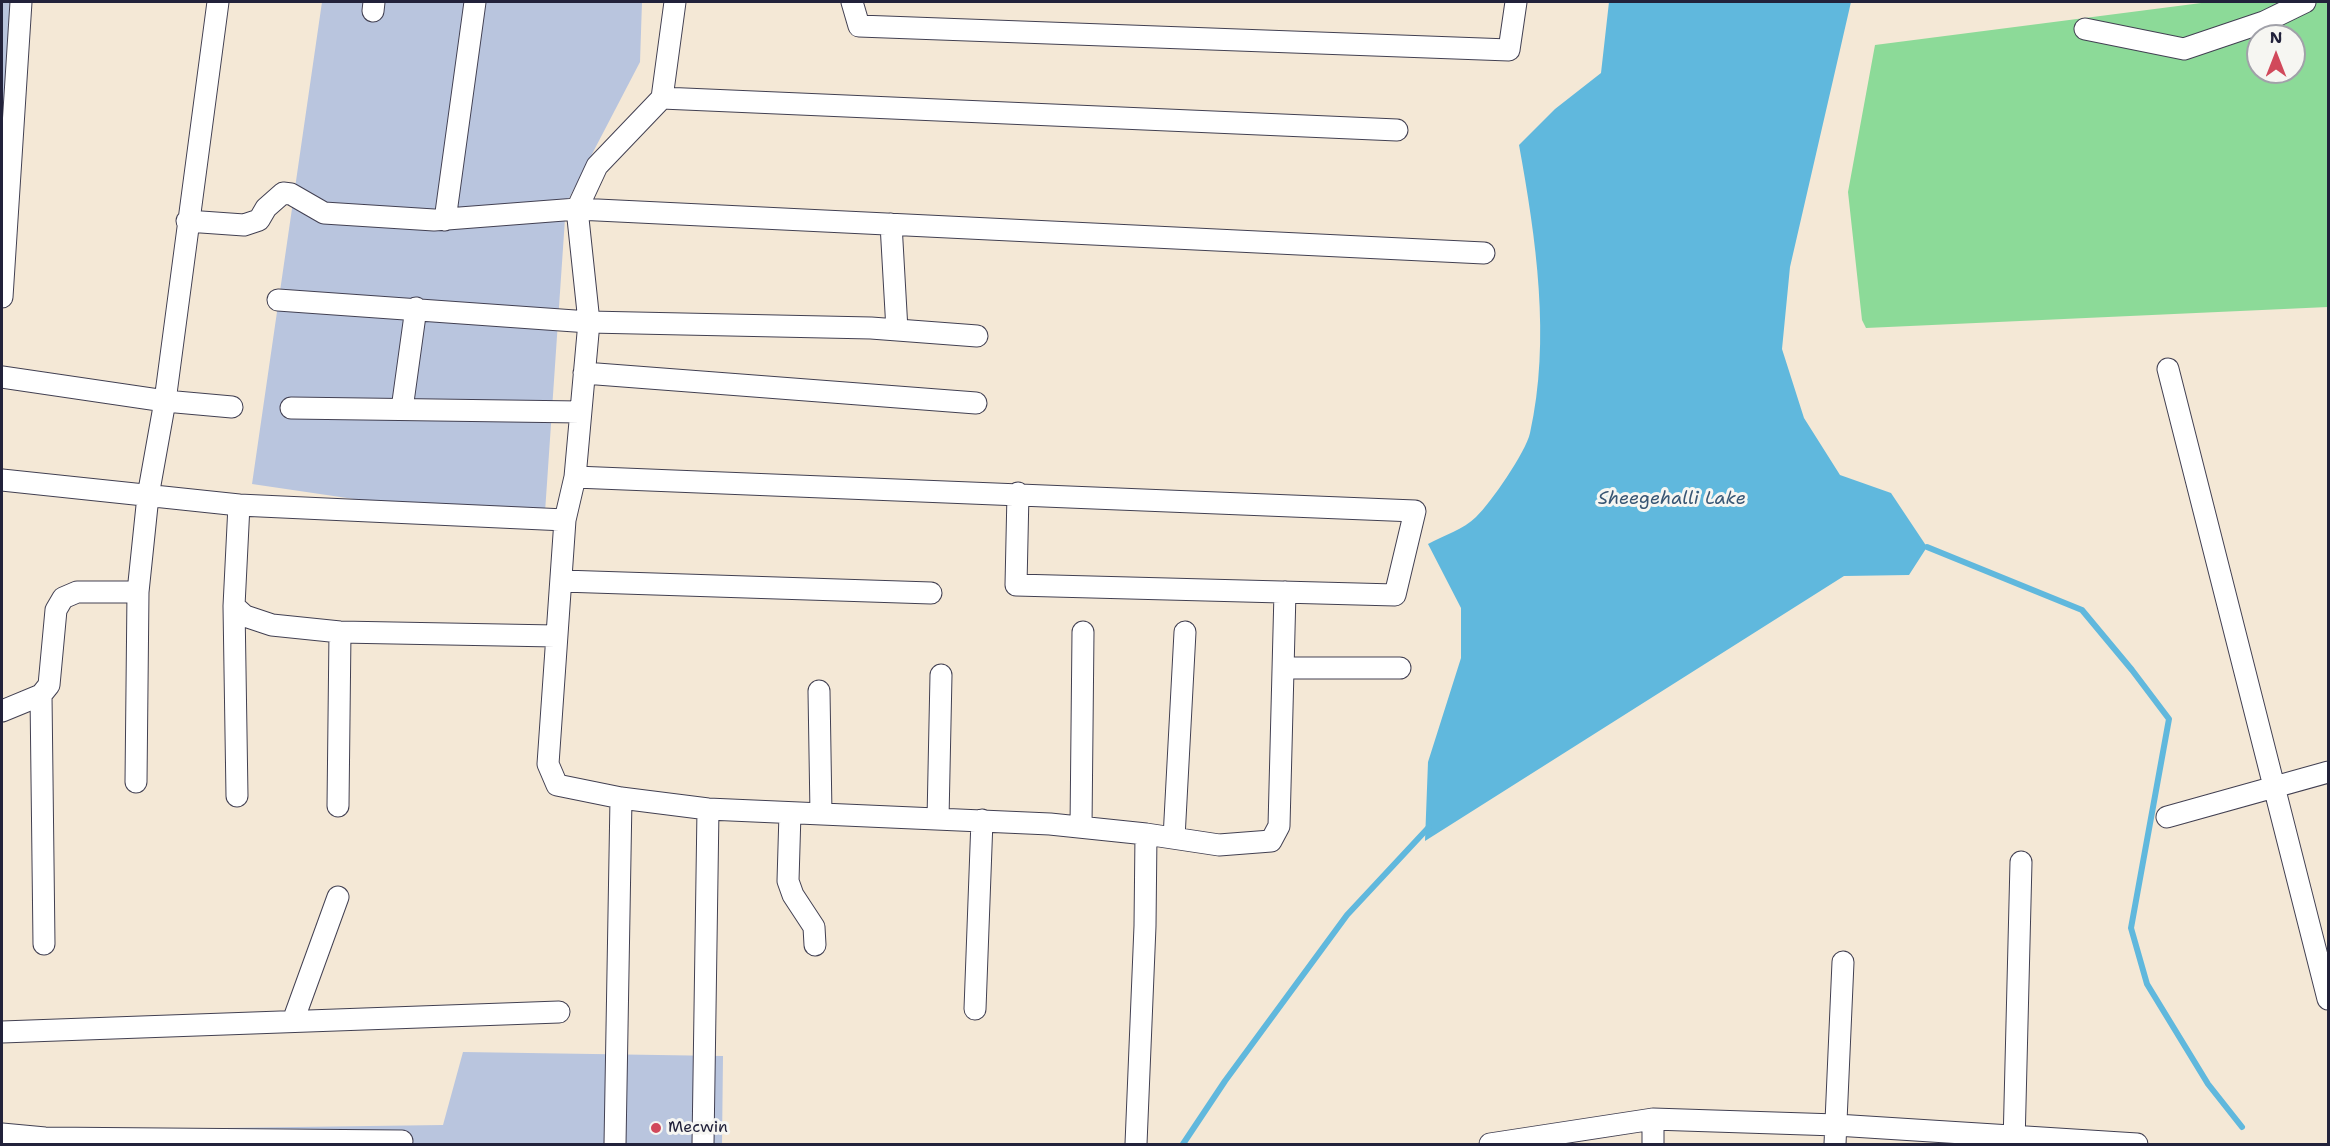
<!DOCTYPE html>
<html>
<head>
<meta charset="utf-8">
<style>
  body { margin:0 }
  #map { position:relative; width:2330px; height:1146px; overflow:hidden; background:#f4e8d6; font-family:"Shantell Sans",sans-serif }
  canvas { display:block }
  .frame { position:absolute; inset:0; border:3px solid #22223b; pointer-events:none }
  .north { position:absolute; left:2246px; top:24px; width:60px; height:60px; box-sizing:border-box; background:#f6f6f2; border:2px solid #a1a1a9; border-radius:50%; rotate:0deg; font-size:16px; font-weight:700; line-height:24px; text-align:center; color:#22223b }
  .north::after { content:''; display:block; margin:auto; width:21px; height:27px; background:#d1495b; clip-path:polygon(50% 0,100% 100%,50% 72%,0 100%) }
</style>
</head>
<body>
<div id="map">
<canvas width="2330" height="1146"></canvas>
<div class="frame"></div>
<div class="north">N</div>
</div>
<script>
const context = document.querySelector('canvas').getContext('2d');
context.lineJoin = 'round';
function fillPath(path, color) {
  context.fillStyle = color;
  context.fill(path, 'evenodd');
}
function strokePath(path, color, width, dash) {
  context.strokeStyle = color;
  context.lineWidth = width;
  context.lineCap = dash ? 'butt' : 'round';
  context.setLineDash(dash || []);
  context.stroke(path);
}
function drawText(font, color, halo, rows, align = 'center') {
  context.font = font + ' "Shantell Sans",sans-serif';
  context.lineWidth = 6;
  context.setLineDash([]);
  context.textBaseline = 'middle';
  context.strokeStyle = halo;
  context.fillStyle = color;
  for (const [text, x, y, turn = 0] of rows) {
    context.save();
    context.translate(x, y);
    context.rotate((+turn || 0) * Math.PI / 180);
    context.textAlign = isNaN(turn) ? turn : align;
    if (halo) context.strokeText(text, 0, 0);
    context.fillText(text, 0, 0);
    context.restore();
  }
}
fillPath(new Path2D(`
  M2,2H28L2,171Z
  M322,2H642L640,62L566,204L544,527L252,484Z
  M463,1052L723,1056L722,1144H2V1131L443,1125Z`), '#b9c5de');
fillPath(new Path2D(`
  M2209,2H2328V307L1866,328L1862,320L1848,192L1875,45ZM2258,36H2294V72H2258Z`), '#8cda98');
fillPath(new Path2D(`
  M1609,2H1851L1790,267L1782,349L1804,418L1840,475L1891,493L1927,547L1909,575L1844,576L1425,841L1428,762L1461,658V608L1428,544C1443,536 1464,529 1476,517C1490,504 1526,452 1530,433C1551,340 1536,238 1519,145L1555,109L1601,73Z`), '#60b8dd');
strokePath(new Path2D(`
  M1927,547L2082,610L2132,670L2169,719L2131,928L2147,984L2208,1084L2242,1127
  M1183,1144L1225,1081L1347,915L1429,827`), '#60b8dd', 6);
const minor = new Path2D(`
  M675,2L662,98L597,166L577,209L589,322L575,477L565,520L548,764L557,785L621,798L708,809L1050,824L1146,834L1145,926L1136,1144
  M852,2L859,26L1509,50L1516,2
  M373,11L374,2
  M2085,29L2184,49L2264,22L2305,2
  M662,98L1397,130
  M445,220L475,2
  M187,221L244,225L259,220L266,208L283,193L291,194L324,213L434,220L577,209L1484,253
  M891,224L897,330
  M2,297L21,2
  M278,300L589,322L871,328L977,336
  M2168,369L2328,999
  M584,373L976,403
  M2,377L165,401L232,407
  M291,408L580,412
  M402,409L416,308
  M575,477L1415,511L1395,595L1016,585L1018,493
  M2,480L239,505
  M562,581L931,593
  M234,606L245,616L272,625L340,632L555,636
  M1284,668H1400
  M819,691L821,814
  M41,695L44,944
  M2,711L41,695L49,685L56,610L63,598L77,592H138
  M136,782L138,592L148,496L165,401L218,2
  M237,796L234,606L239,505L565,520
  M338,806L340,632
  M790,813L788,881L793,895L814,927L815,945
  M2167,817L2328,772
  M938,819L941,675
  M1081,827L1083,632
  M1146,834L1219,845L1271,841L1279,826L1285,592
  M1174,838L1185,632
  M975,1009L982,820
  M293,1021L338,897
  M2,1032L559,1012
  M2,1134L45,1138L402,1141
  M615,1144L621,798
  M703,1144L708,809
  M1490,1144L1653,1119L1836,1125L2137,1144
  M1653,1144V1119
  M1835,1144L1843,962
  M2014,1144L2021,862`);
strokePath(minor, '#424052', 23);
strokePath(minor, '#fff', 21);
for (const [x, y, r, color] of [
  [656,1128,6,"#d1495b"]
]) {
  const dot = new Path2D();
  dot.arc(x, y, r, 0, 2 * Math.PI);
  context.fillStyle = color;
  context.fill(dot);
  strokePath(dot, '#f6f6f2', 2);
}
drawText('16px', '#22223b', '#f6f6f2', [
  ["Mecwin",668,1128]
], 'left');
drawText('italic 18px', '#385674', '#f6f6f2', [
  ["Sheegehalli Lake",1672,499]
]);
</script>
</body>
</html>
